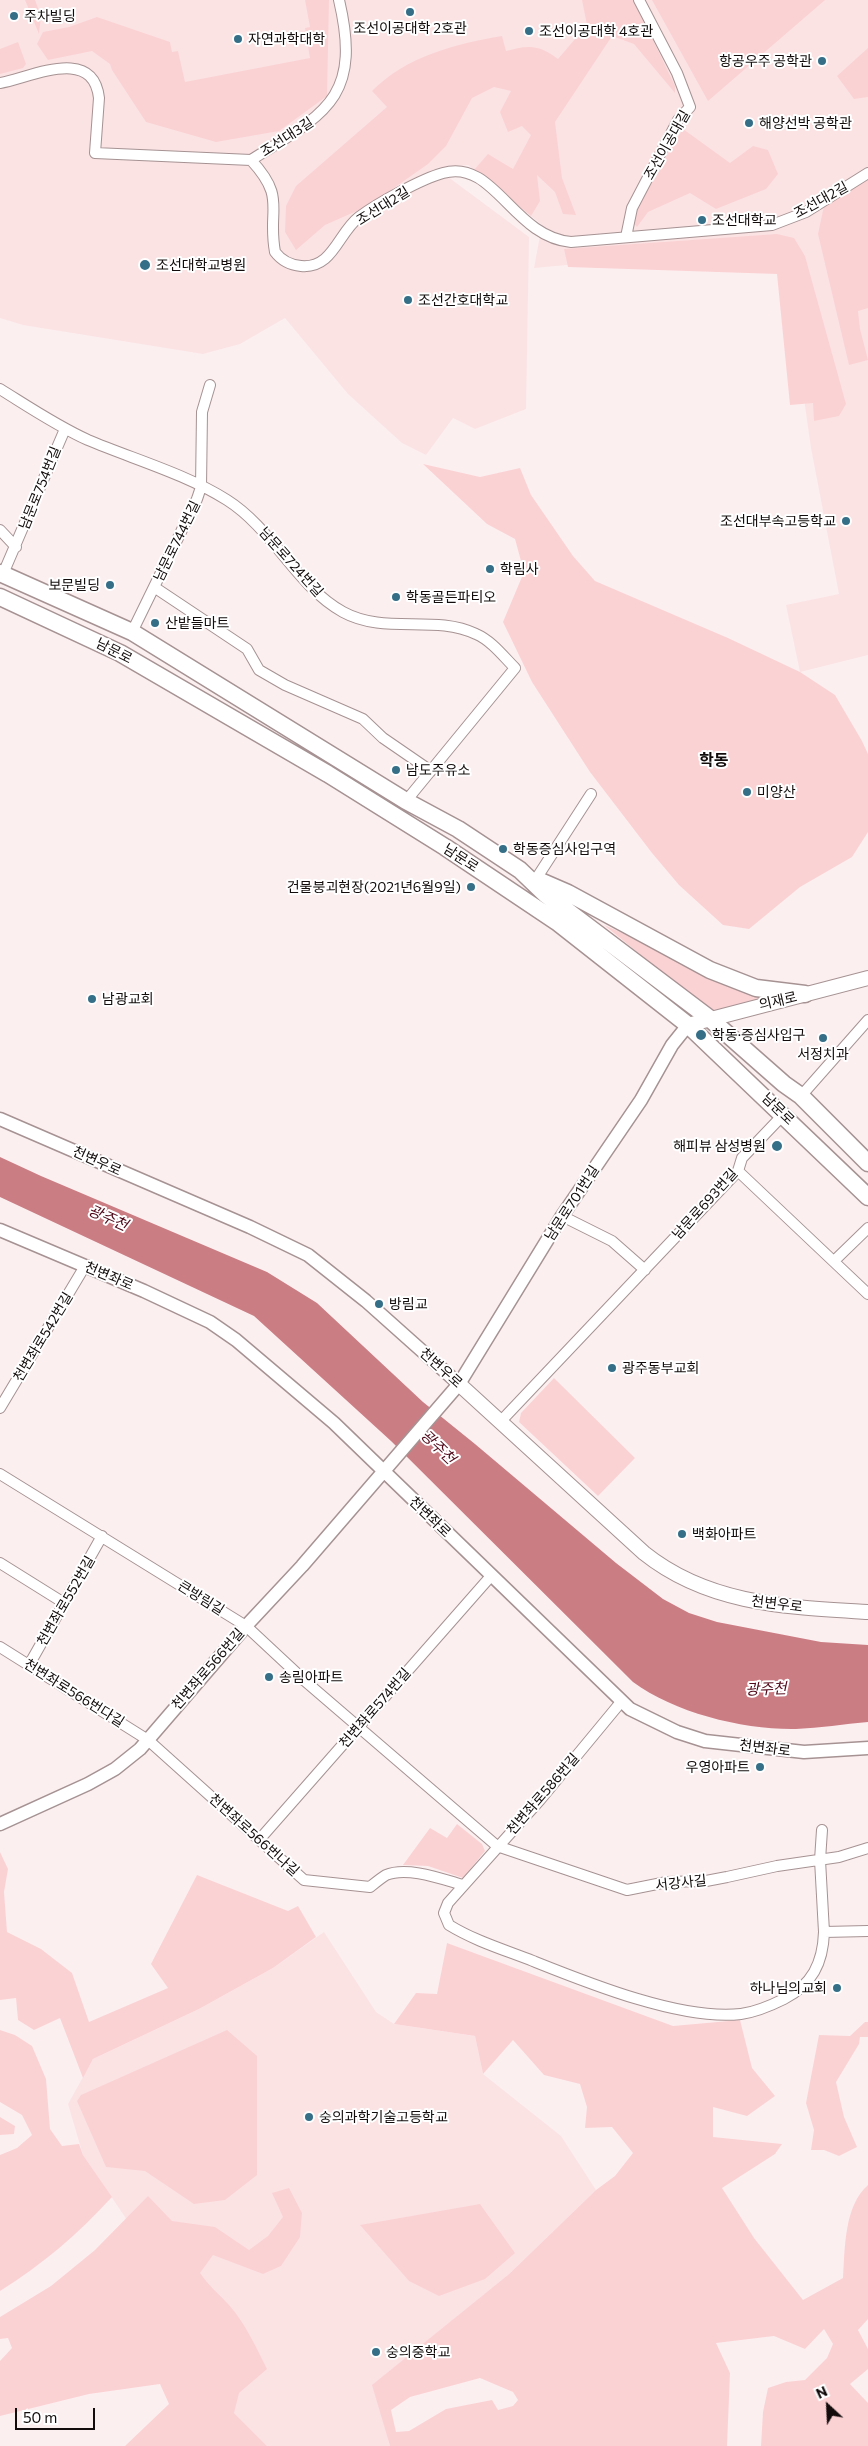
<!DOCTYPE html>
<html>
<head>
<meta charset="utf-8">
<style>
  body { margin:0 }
  #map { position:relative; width:868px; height:2446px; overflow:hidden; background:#fceff0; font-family:Commissioner,sans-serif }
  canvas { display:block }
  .north { position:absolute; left:803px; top:2381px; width:50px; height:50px; -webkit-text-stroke:4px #fff; paint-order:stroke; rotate:335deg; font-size:14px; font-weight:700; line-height:20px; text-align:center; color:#120c0c }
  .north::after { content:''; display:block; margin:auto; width:18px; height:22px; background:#120c0c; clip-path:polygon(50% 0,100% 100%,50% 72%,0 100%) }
  .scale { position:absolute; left:15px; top:2408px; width:80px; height:22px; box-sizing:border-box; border:2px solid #120c0c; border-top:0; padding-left:6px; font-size:15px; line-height:18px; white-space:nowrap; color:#120c0c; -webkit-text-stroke:4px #fff; paint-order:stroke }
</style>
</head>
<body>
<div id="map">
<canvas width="868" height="2446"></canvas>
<div class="north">N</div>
<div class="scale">50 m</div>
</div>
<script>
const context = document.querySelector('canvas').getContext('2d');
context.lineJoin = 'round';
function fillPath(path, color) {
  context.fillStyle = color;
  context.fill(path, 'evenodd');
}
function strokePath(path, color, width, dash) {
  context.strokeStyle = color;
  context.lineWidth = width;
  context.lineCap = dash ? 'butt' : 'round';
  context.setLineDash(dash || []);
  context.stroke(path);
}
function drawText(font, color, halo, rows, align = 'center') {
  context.font = font + ' Commissioner,"Noto Sans KR",sans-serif';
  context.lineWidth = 4;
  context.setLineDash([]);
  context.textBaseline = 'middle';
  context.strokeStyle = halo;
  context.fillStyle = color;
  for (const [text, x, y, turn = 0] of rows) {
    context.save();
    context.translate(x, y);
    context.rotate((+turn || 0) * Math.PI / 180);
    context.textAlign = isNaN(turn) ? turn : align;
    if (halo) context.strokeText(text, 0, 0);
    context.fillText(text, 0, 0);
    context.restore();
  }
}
fillPath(new Path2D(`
  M0,0H868V655L800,672L786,605L839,594L811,448L784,259L773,246L534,268L542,225L468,165L436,168L529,237L526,409L475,429L453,418L426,455L402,443L348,394L285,318L240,344L203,354L23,325L0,318Z
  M324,1932L376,2012L394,2024L475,2036L483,2074L561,2136L596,2190L509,2274L373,2385L390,2446H267L234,2413L125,2217L83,2155L68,2104L93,2059L199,2009L273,1968Z`), '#fbe3e4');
fillPath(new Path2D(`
  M25,0H35L41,16L39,34Z
  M305,0H329L327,96L279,131L216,142L146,122L112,70L110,64L92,51L48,60L37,44L43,32L69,27L97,17L170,42L172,52L178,51L185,82L310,58L305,28L310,27Z
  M582,0H634L675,86V93L634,44L612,36L555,122L562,178L576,215L563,214L555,192L537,175L540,201L531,216L474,170L488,154L513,169L531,135L522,126L508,132L500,112L511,91L494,87L472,98L446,146L428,164L368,206L325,225L296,250L285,232L286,206L296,186L387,107L372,91C407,56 455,44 502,36L506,51C528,45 539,44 558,59L587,25Z
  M652,0H825L708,101Z
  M18,42L26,64L23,68L0,74V49Z
  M868,48V97L854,99L837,76Z
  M683,129L730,163L753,146L768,150L778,174L766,189L716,209L690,193L648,212L637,227L632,221L641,198Z
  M868,177V308L858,311L860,329L868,360L849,365L818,234L824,206Z
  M777,234L794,238L805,256L846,404L839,416L814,421L813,403L790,405L777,274L568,267L564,249Z
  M423,464L480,477L520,468L531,495L573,556L595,581L728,638L800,672L835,695L862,741L868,754V832L852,857L800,887L749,929L723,925L679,885L652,853L590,772L532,682L503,622L524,572L515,539L487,524Z
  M604,925L657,948L785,997L710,1011Z
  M554,1378L635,1458L598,1496L519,1422L521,1413Z
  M457,1824L482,1844L485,1851L463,1878L428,1866L403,1865L430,1828L447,1838Z
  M0,1852L8,1869L4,1892L7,1932L41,1949L72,1973L89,2022L168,1988L151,1964L197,1875L288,1911L298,1906L316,1937L273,1968L199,2009L93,2059L83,2078L60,2018L34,2030L18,2020L16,1998L0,2000Z
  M447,1943L673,2026L740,2020L752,2068L775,2096L747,2116L713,2107V2137L782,2144L775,2154L722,2188L754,2238L803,2300L843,2278C845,2248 844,2206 868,2185V2319L858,2330L868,2349V2369L850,2384L868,2403V2446H761L763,2412L768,2388L786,2382L805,2380L827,2358L833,2344L824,2329L805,2349L774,2336L716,2343L730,2373L727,2446H390L372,2385L509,2274L596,2190L615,2176L633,2153L612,2127L585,2128L587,2107L580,2084L544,2075L513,2040L483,2074L475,2036L394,2024L416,1993L437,1994ZM480,2378L513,2392L518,2400L513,2406L498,2410L492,2400L446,2409L409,2431L396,2432L391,2410L410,2397Z
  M865,2022H868V2037H860L859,2044L836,2082L844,2117L857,2147L839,2156L824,2150H811L814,2130L806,2103L819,2035L850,2036Z
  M0,2030L15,2035L32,2046L46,2079L50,2129L62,2146L79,2144L83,2155L112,2197C78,2234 42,2265 0,2291V2155L17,2148L32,2135L22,2115L0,2102Z
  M227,2030L257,2056V2175L225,2200L194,2204L145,2171L106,2167L77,2101L81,2095Z
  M0,2117L15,2126L14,2134L0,2135Z
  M289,2188L302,2213L300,2237L281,2266L263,2274L213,2255L200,2273C208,2285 219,2294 229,2305C245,2323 256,2347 267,2369L239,2393L234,2413L267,2446H125L169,2404L160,2384L89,2394L0,2416V2361L12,2348L8,2338L0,2339V2317L51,2286L95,2250L148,2196L172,2221L215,2227L249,2250L268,2236L283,2217L272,2193Z
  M480,2204L515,2253L485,2279L439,2296L409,2281L360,2225Z`), '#fbd2d4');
fillPath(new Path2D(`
  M0,1157L41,1176L267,1272L317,1303L423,1402L475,1444L616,1563L663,1599L689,1613L717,1622L821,1642L868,1645V1722C844,1724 820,1728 796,1729C744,1730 675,1713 633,1682L391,1441L254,1316L0,1197Z`), '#cb7d84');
const minor = new Path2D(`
  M0,83C30,78 93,45 99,98L95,153L251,160C287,199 267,208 275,252C281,260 290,265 301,266C333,269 338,233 359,217C378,203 421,179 443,173C494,158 513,237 571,242L772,225L806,212L868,173
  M251,160C326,113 362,98 339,0
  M626,237L632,208L678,120L690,107L677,73L639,0
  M0,389C29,407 57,426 88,440C133,459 186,474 227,500C273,529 297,587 343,612C385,635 434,614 476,634C492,641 503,656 515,668L406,801
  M0,530L16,547
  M3,574L65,429
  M154,587L247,649L259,670L285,685L363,719L383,738L431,771
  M132,632L197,499L201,487L202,412L210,385
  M536,879L591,794
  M801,1096L868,1020
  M738,1171L868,1294
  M562,1216L612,1241L645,1270
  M834,1261L868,1228
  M0,1408L85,1266
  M501,1421L738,1171L742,1158L783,1115
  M0,1474L246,1626L305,1681L497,1846L627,1890L667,1882L706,1881L727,1877L777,1866L839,1857L868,1848
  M0,1563L64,1603
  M0,1647L148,1740L304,1880L370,1887C375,1883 381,1878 386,1875C407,1866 442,1879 463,1885
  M29,1665L102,1536
  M621,1702L540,1800L448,1903L444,1913L449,1925C475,1941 505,1950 533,1961C588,1983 682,2021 741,2014C756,2012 770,2006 784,1999C812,1985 823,1963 824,1932L868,1931
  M822,1830L820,1860L824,1932
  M259,1840L491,1576`);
const tertiary = new Path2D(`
  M0,1119L250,1227L308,1255L366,1301L459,1384
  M0,1230L144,1291L210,1322L236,1340L334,1423L630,1709L677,1732L705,1741L804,1752L868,1748
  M0,1824L88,1784L115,1769L140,1749L246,1626L302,1566L459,1384L562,1216L641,1100L672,1045L688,1025`);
const secondary = new Path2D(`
  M688,1025L868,978
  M459,1384L644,1553C709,1605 788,1607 868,1612`);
const primary = new Path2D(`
  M0,573L132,632L406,801L458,829L520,870L545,894L709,1018L784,1084L801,1096L868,1163
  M0,597L120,653L328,774L445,847L557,922L688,1025L868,1197
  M538,880L568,893L710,970L756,988L805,994`);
strokePath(minor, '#a69293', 12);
strokePath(tertiary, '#a69293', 15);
strokePath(secondary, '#a69293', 16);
strokePath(primary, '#a69293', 19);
strokePath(minor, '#fff', 10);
strokePath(tertiary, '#fff', 12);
strokePath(secondary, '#fff', 14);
strokePath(primary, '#fff', 16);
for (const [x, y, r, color] of [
  [410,12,5,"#346e87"],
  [14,16,5,"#346e87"],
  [529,31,5,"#346e87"],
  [238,39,5,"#346e87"],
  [822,61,5,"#346e87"],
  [749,123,5,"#346e87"],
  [702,220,5,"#346e87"],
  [145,265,6,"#346e87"],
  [408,300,5,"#346e87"],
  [846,521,5,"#346e87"],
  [490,569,5,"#346e87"],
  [110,585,5,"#346e87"],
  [396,597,5,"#346e87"],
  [155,623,5,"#346e87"],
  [396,770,5,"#346e87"],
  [747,792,5,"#346e87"],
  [503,849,5,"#346e87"],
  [471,887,5,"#346e87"],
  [92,999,5,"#346e87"],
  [701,1035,6,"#346e87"],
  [823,1038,5,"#346e87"],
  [777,1146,6,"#346e87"],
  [379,1304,5,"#346e87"],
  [612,1368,5,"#346e87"],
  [682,1534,5,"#346e87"],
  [269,1677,5,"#346e87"],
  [760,1767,5,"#346e87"],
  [837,1988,5,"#346e87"],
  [309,2117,5,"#346e87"],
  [376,2352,5,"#346e87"]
]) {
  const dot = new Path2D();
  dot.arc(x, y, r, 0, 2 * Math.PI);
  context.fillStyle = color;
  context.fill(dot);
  strokePath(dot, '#fff', 2);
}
drawText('14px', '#120c0c', '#fff', [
  ["주차빌딩",24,16],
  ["조선이공대학 2호관",410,28,"center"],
  ["조선이공대학 4호관",539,31],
  ["자연과학대학",248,39],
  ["항공우주 공학관",812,61,"right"],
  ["해양선박 공학관",759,123],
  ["조선대학교",712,220],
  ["조선대학교병원",156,265],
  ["조선간호대학교",418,300],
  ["조선대부속고등학교",836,521,"right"],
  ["학림사",500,569],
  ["보문빌딩",100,585,"right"],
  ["학동골든파티오",406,597],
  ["산밭들마트",165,623],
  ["남도주유소",406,770],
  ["미양산",757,792],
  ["학동증심사입구역",513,849],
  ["건물붕괴현장(2021년6월9일)",461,887,"right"],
  ["남광교회",102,999],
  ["학동·증심사입구",712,1035],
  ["서정치과",823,1054,"center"],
  ["해피뷰 삼성병원",766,1146,"right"],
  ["방림교",389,1304],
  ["광주동부교회",622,1368],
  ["백화아파트",692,1534],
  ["송림아파트",279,1677],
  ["우영아파트",750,1767,"right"],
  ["하나님의교회",827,1988,"right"],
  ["숭의과학기술고등학교",319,2117],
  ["숭의중학교",386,2352]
], 'left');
drawText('14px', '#120c0c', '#fff', [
  ["조선대3길",287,137,-33],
  ["조선이공대길",667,145,-60],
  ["조선대2길",821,200,-29],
  ["조선대2길",383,206,-32],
  ["남문로754번길",40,488,-68],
  ["남문로744번길",177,541,-64],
  ["남문로724번길",291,562,48],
  ["남문로",114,651,27],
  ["남문로",461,858,33],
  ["의재로",778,1001,-13],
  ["남문로",778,1109,44],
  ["천변우로",97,1161,24],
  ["남문로701번길",572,1203,-57],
  ["남문로693번길",705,1204,-48],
  ["천변좌로",109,1276,23],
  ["천변좌로542번길",43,1337,-59],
  ["천변우로",441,1368,42],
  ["천변좌로",430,1517,44],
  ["큰방림길",201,1598,32],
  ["천변좌로552번길",66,1601,-60],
  ["천변우로",777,1604,7],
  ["천변좌로566번길",208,1669,-49],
  ["천변좌로566번다길",74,1693,32],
  ["천변좌로574번길",375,1708,-49],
  ["천변좌로",765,1748,7],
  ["천변좌로586번길",543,1794,-49],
  ["천변좌로566번나길",254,1835,42],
  ["서강사길",681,1883,-6]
]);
drawText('italic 15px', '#4f0819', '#fff', [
  ["광주천",108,1218,24],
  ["광주천",438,1447,44],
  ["광주천",766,1689,-2]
]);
drawText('bold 16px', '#120c0c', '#fff', [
  ["학동",714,761]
]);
</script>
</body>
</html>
